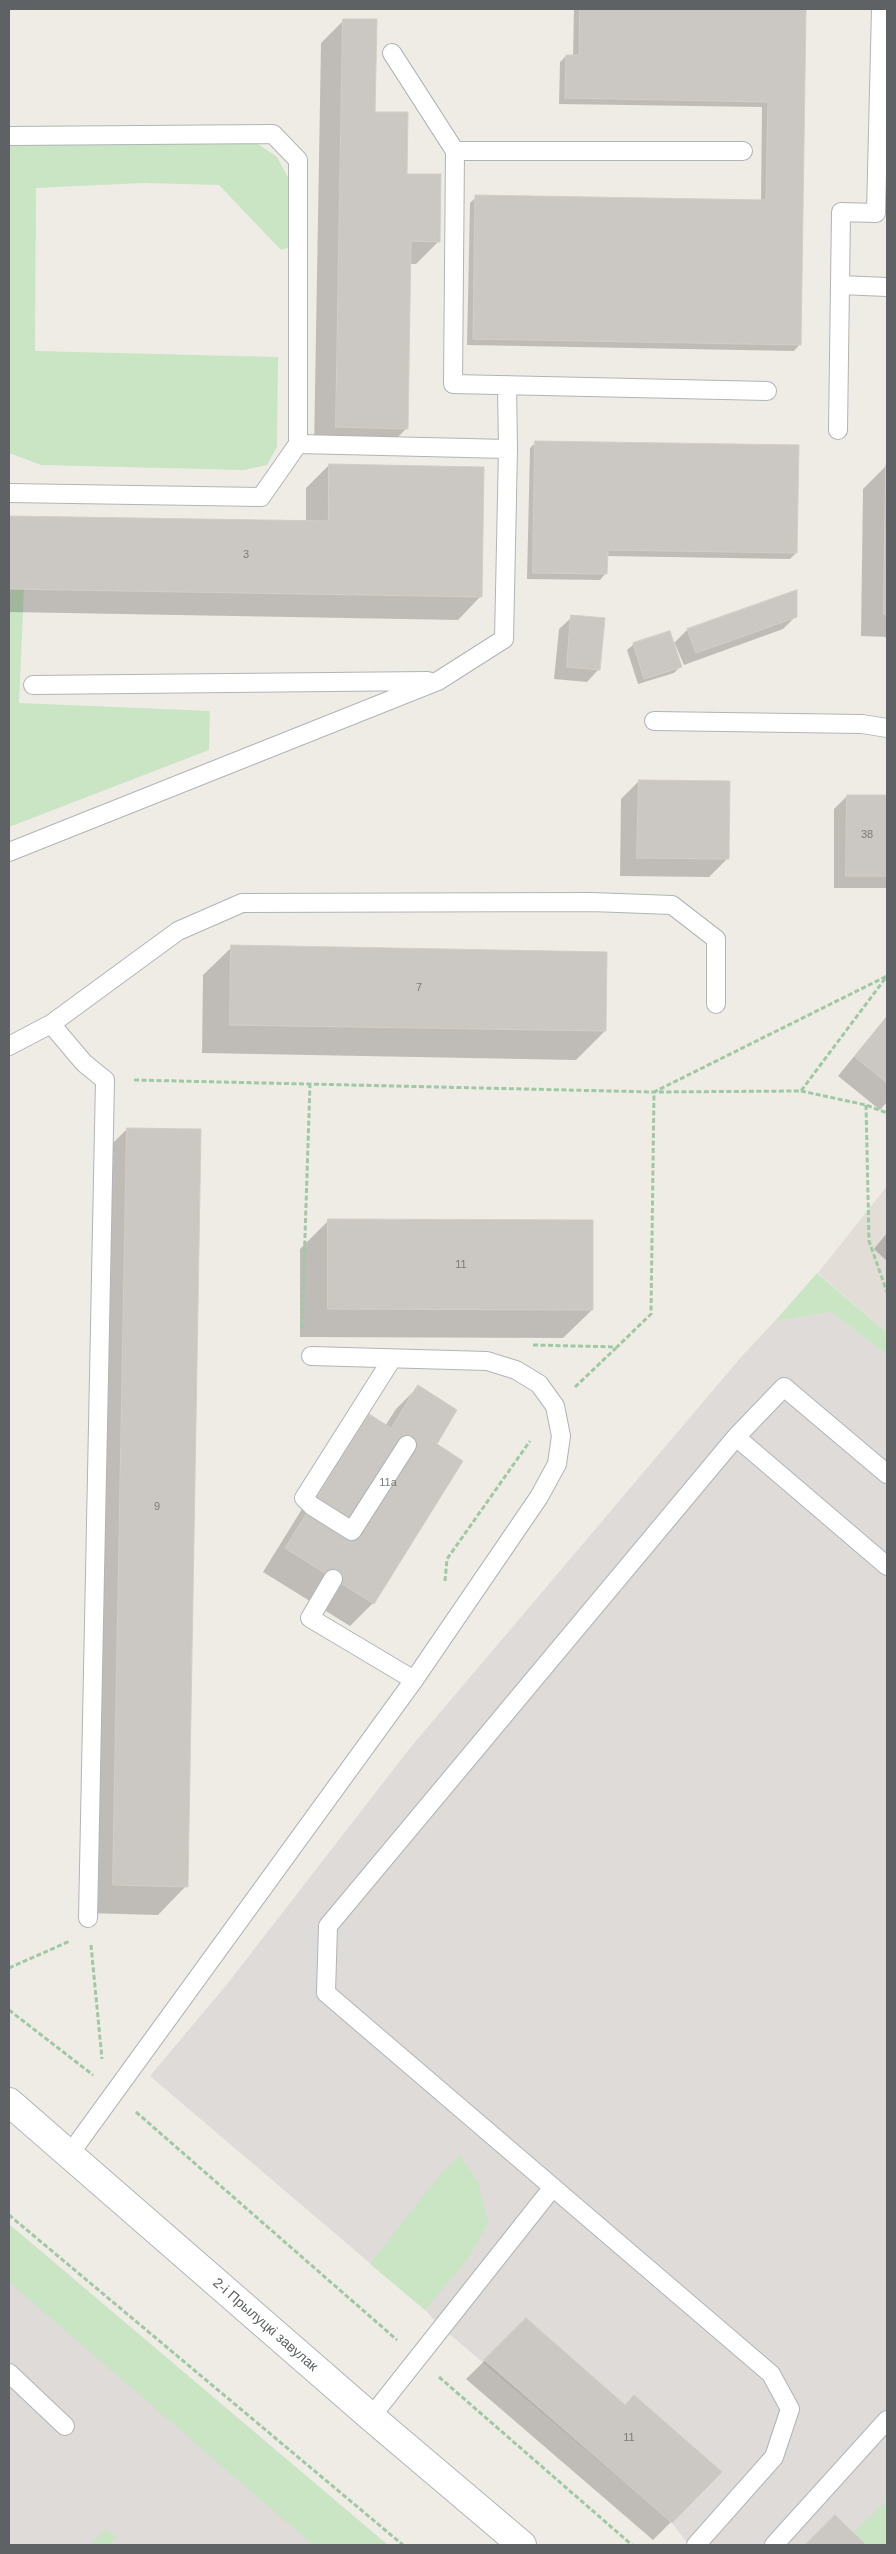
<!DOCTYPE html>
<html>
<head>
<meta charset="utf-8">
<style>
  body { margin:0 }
  #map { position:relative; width:896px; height:2554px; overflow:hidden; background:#efece6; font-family:Helvetica,sans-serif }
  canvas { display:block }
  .frame { position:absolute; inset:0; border:10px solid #5e6265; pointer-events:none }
</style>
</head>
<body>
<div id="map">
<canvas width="896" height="2554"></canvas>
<div class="frame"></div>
</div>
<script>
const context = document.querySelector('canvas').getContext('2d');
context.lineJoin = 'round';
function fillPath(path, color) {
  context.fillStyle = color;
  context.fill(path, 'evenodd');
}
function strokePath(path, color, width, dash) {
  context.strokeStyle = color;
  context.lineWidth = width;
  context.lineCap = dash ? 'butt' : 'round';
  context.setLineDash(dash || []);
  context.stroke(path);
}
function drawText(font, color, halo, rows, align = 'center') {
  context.font = font + ' Helvetica,sans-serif';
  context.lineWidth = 4;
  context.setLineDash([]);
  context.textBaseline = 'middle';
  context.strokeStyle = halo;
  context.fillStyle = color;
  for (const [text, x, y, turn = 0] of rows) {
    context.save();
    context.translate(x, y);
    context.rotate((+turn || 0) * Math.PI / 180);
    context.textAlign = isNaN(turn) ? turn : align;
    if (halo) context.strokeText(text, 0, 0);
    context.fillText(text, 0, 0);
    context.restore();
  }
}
fillPath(new Path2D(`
  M831,1312L887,1355V2545H689L672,2523L441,2327L425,2310L150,2076L228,1983L410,1748L742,1356L775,1321Z
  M9,2263L341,2545H9Z`), '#dedbd8');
fillPath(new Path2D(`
  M887,1186V1333L818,1273Z`), '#e2ddd7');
fillPath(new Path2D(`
  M9,142H255L277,157L291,183V247L281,250L219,185L143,183L36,188L35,351L278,357L277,447L267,465L244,470L41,465L9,453Z
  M9,589H24L19,703L210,711L209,750L9,827Z
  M817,1273L887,1333V1355L831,1312L775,1321Z
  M460,2155L479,2185L488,2223L468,2258L425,2310L370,2264L442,2172Z
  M9,2224L388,2545H313L9,2282Z
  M887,2501V2545H866L853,2532Z
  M105,2529L117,2537L109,2545H91Z`), '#c9e5c4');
fillPath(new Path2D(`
  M574,9H805L800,344L794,351L467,345L470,203L476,197L761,201L762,107L559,104L560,62L566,56H573Z
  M344,20L374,113L439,241L416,264H410L407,428L384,451L314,450L321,43Z
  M536,442L796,553L790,559L606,556V573L600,580L527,579L530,448Z
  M329,465L480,597L458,620L9,612V517L306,522V488Z
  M886,466L887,637L861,636L863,489Z
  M796,616L783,629L684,665L675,644L673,645L680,667L674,673L638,684L627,650L634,644H673L687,630Z
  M572,617L599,669L587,682L554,679L559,629Z
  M639,781L727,859L709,877L620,876L621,799Z
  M847,796L887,797V888H834V809Z
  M232,947L605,1031L576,1060L202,1053L203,975Z
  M887,1016V1102L880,1110L838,1076Z
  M127,1129L186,1886L158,1915L85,1913L98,1158Z
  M329,1220L592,1310L563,1338L300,1337V1249Z
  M887,1233V1261L874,1249Z
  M418,1387L435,1444L462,1461L373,1603L350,1626L263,1572L346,1438L369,1416L385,1426L396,1409Z
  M526,2320L625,2406L721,2472L653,2540L466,2379Z
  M835,2517L864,2545H806Z`), '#0003');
const building = new Path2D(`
  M580,9H806L801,345L473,339L475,195L766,200L768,102L565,98L566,55H579Z
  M343,19H377L375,112H408L407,174H441L440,242L411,241L408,429L336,427Z
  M535,441L799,445L797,553L608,550L607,574L533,573Z
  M329,464L484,467L482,597L9,589V516L328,521Z
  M886,465H887V614H884Z
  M797,590V617L696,653L687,629Z
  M571,615L605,618L600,670L567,667Z
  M670,631L682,667L644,679L633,643Z
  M639,780L730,781L729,859L637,858Z
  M847,795H887V876H846Z
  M231,945L607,952L606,1031L230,1025Z
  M887,1018V1083L855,1057Z
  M127,1128L201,1129L188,1887L113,1885Z
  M328,1219L593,1220V1310L328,1309Z
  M418,1385L457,1410L437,1444L463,1461L374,1604L285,1548L369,1414L391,1428Z
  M526,2318L625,2405L634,2395L722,2472L672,2523L484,2360Z
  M835,2515L866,2545H805Z`);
fillPath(building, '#cbc7c2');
strokePath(building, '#d3cdc5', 1);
const service = new Path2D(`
  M392,53L455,151
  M9,136L273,134L298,160V444L261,497L9,493
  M743,151H455L453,384L767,391
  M840,285L841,212L876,213L881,9
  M507,385L508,449
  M838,430L840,285L887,287
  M33,685L428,681
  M654,721L862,724L887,728
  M9,852L438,681L504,639L508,449L298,444
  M51,1024L84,1063L105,1080L88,1918
  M9,1046L51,1024L178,931L242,903L591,902L672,905L716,939V1004
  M392,1359L304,1498L312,1506L352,1531L407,1445
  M736,1437L887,1566
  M333,1579L310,1618L414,1680
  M69,2155L414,1680L539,1497L557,1464L561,1436L555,1406L539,1384L516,1370L487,1361L311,1356
  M9,2373L65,2426
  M371,2417L553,2187
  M696,2545L774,2457L790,2409L771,2374L326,1993L328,1926L736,1437L784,1387L887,1474
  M774,2545L887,2420`);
const tertiary = new Path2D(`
  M9,2102L371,2417L522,2545`);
strokePath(service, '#b1b4b7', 20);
strokePath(tertiary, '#b1b4b7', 30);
strokePath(new Path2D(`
  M134,1080L654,1092L801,1091L887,976
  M801,1091L866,1105L887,1113
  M866,1105L869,1241L887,1292
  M302,1328L310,1084
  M533,1345L617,1347L651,1314L654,1092L887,976
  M575,1387L616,1348
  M445,1581L447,1559L530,1441
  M91,1945L102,2059
  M9,1968L70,1941
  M9,2010L93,2075
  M136,2112L397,2340
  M9,2215L403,2545
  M439,2377L632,2545`), '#9fc8a5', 3, [5, 2.5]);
strokePath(service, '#fff', 18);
strokePath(tertiary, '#fff', 28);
drawText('11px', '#797b7c', null, [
  ["3",246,555],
  ["38",867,835],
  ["7",419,988],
  ["11",461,1265],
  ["11а",388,1483],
  ["9",157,1507],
  ["11",629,2438]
]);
drawText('14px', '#5e6265', '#fff', [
  ["2-і Прылуцкі завулак",265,2325,41]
]);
</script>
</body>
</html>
